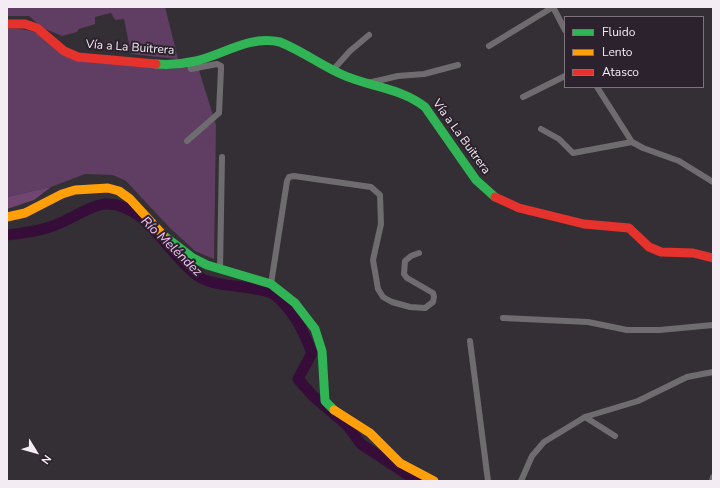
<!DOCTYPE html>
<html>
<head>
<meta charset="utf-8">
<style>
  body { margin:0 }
  #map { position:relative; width:720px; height:488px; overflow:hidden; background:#342f34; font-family:"Nunito Sans",sans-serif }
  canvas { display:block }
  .frame { position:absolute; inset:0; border:8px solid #f3ecf3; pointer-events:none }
  .legend { position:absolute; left:564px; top:16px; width:140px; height:72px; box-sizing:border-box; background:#2c222d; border:1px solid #7c737c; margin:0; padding:5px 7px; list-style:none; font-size:12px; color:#f3ecf3 }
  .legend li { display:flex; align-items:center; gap:8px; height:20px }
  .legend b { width:20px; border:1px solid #7c737c }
  .north { position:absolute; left:16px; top:432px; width:40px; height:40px; -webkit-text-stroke:3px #2c222d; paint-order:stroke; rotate:127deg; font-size:11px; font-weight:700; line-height:16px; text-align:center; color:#f3ecf3 }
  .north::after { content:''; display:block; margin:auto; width:14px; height:18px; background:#f3ecf3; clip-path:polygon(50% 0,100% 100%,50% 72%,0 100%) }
</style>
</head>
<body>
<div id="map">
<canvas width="720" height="488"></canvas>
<div class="frame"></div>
<ul class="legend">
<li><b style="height:5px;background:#30b455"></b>Fluido</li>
<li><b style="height:5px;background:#ff9f0a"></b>Lento</li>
<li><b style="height:5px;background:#e5322d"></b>Atasco</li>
</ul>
<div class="north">N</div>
</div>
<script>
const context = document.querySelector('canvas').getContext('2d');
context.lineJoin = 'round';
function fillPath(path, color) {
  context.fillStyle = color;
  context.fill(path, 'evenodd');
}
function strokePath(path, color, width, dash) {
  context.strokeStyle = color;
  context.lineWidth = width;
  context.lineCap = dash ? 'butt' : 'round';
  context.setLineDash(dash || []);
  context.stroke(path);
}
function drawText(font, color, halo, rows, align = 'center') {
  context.font = font + ' "Nunito Sans",sans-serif';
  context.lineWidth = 4;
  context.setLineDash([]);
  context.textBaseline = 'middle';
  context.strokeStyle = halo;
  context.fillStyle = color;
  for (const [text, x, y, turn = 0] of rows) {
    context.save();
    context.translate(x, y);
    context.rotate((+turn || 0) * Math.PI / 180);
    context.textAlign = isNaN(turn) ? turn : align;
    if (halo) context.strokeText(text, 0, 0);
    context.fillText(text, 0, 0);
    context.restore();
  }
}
fillPath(new Path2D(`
  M7,7H165L178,59L131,54L124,19L115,20L111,13L95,17V24L79,29L77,32L62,36L43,28L29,16H7Z
  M7,29C20,28 36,30 46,39C58,49 53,51 70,57L169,69L198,67L216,125L214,259L195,251L169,227L126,181L113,175L85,174L51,187L7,197Z`), '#603d62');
fillPath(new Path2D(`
  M51,187L34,200L7,209V197Z`), '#704572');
strokePath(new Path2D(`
  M7,235C23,233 42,231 58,224C70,219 92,205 105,204C145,201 170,258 201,278C217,288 261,285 275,295C294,311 303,330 312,353L298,379L313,396L347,425L361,444L417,481`), '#360c39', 11);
strokePath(new Path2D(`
  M553,7L565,30
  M489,46L553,7
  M332,71L350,51L369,35
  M368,83L398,76L424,74L458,65
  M597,87L632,142L643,148L679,161L713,182
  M523,97L565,76
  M541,129L559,139L573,153L632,142
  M187,141L219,113L221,69V66L217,64L191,69L189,63
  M220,269L222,157
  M271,284L287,181L289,177L294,176L371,187L380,195L381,224L373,260L378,289L383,297L392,302L410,307L425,308L433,302L434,297L433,293L407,278L404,274L405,261L411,256L419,253
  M503,318L588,322L627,330H660L713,325
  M470,341L488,481
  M585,417L615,436
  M521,481L532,456L544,442L585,417L638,401L687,377L713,372
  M712,481L713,477`), '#6f6c6f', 6);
strokePath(new Path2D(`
  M156,64C169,65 183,64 196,61C225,54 249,35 280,42C302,51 321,65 343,75C370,87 401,88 425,107L476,180L495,197
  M163,235L193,258L207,265L271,284L295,303L315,329L322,351L325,401L334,410`), '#30b455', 9);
strokePath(new Path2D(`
  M7,217L25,213L62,194L75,190L108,188L119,191L130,199L163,235
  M334,410L370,433L400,463L434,481`), '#ff9f0a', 9);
strokePath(new Path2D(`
  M7,24H25L37,28L64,51L78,57L156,64
  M495,197L519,208L584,224L629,228L649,247L661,252L693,253L713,258`), '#e5322d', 9);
drawText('12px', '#f3ecf3', '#2c222d', [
  ["Vía a La Buitrera",130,48,4],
  ["Vía a La Buitrera",461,137,54]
]);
drawText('italic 13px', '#fac1fd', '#2c222d', [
  ["Río Meléndez",171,247,44]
]);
</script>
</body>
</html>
